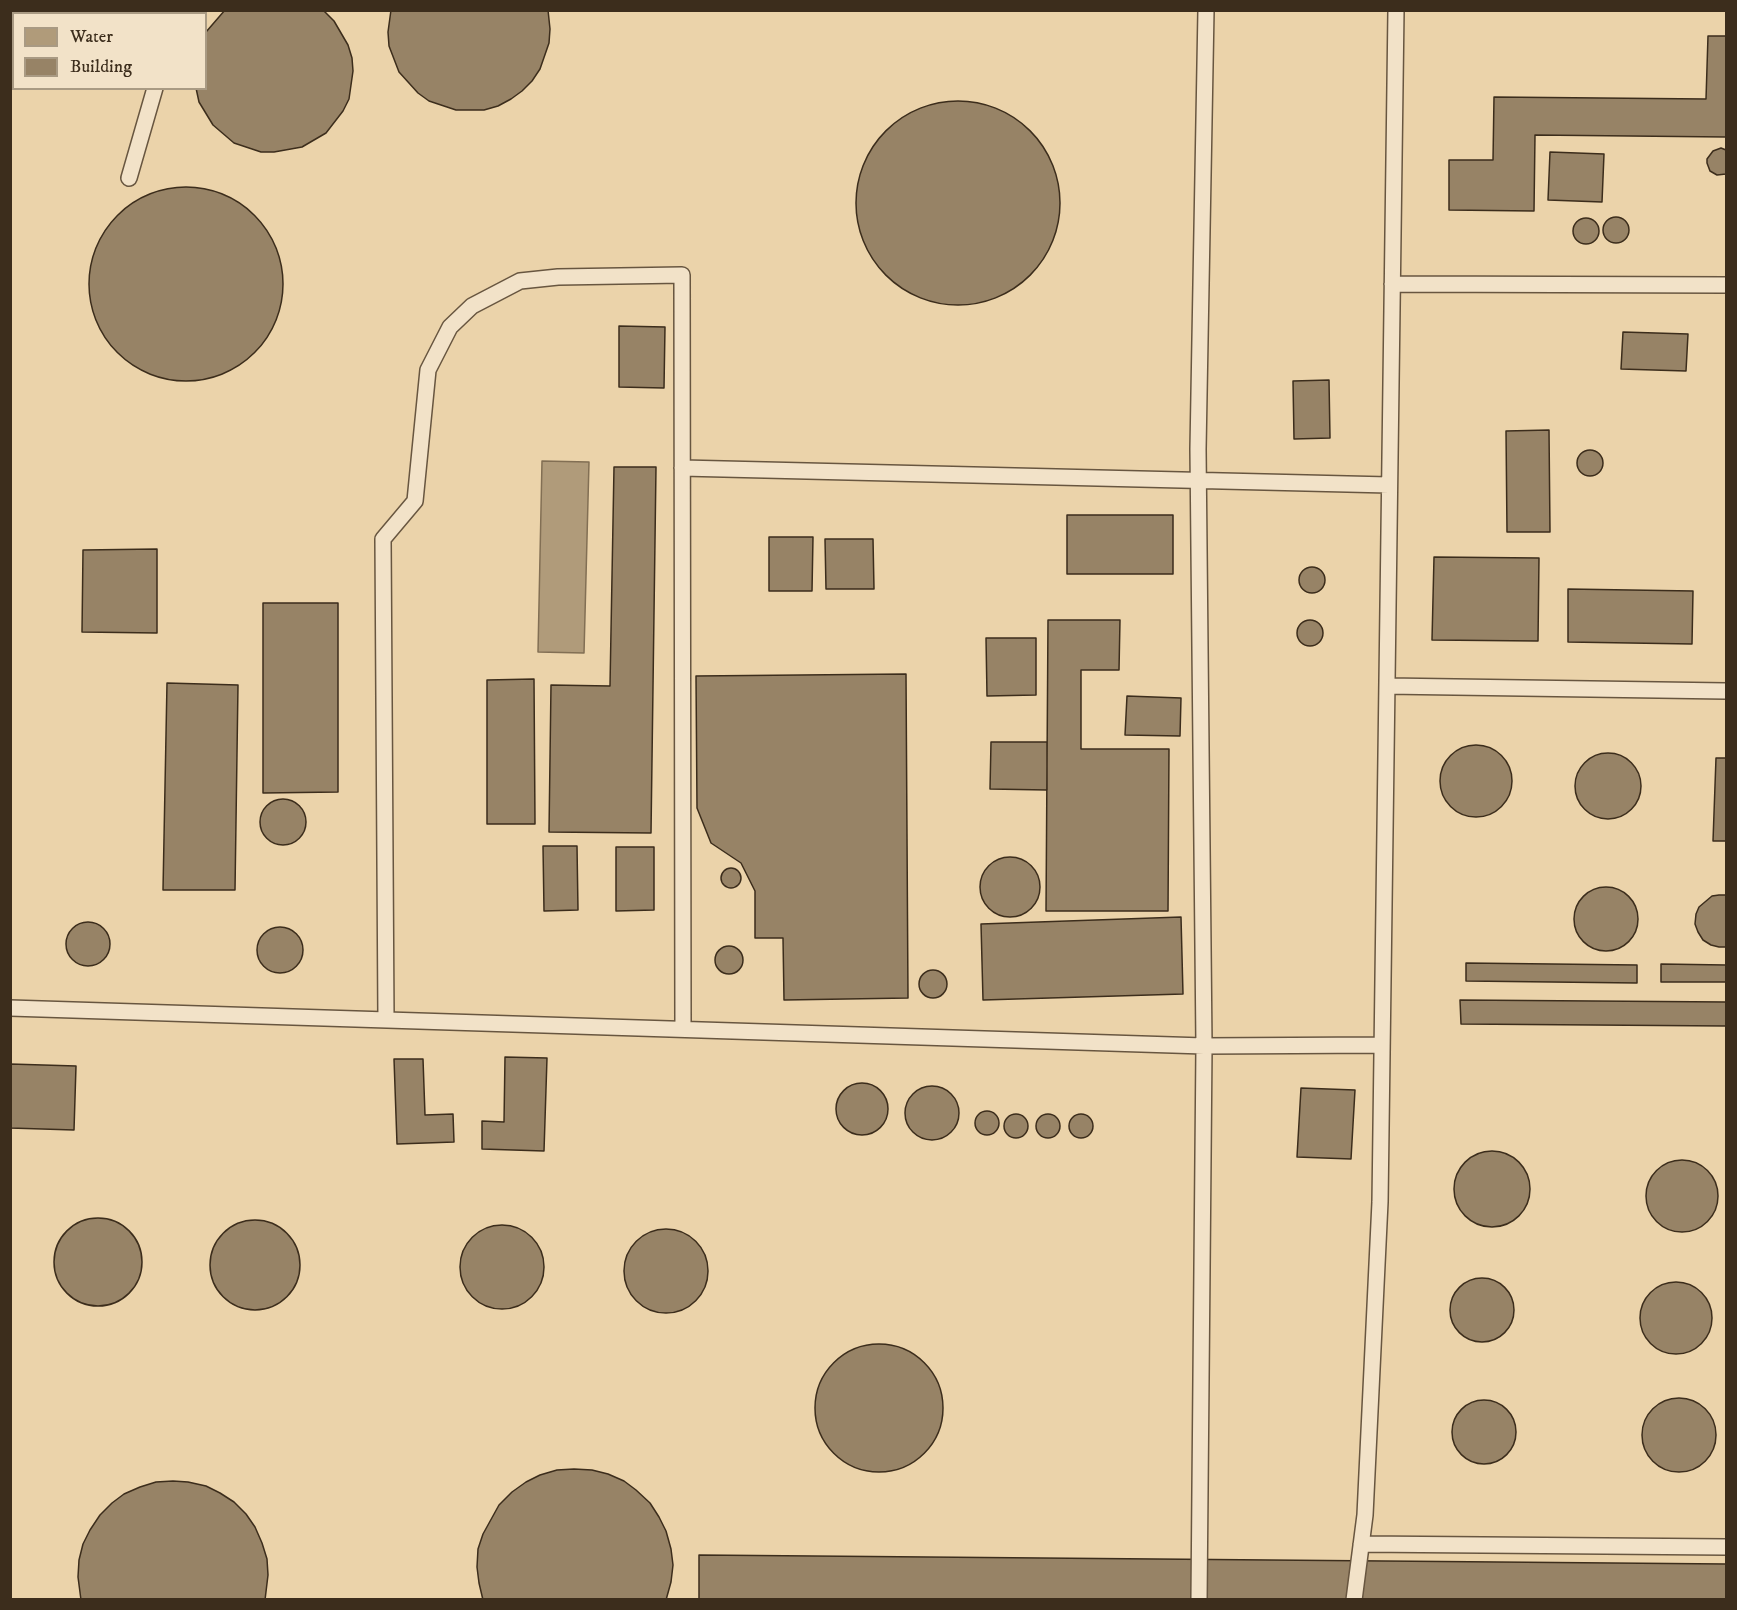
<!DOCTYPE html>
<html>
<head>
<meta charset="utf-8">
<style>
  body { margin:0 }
  #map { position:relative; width:1737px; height:1610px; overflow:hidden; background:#ebd3aa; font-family:"IM FELL DW Pica",serif }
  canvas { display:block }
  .frame { position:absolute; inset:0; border:12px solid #3c2d1c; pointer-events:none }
  .legend { position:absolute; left:12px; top:12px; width:195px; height:78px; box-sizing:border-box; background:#f2e2c8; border:2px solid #a99a83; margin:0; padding:8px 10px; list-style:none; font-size:18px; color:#3c2d1c }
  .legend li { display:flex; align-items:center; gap:12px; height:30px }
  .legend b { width:30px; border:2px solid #a99a83 }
</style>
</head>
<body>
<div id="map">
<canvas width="1737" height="1610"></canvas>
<div class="frame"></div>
<ul class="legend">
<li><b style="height:16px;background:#b09b7a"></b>Water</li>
<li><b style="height:16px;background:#978366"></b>Building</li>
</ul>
</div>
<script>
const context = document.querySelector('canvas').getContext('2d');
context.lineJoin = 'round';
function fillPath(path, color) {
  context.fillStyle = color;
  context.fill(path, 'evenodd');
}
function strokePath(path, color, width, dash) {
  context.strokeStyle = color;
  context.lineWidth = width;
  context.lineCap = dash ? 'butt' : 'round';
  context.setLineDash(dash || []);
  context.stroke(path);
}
const water = new Path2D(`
  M542,461L589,462L584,653L538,652Z`);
fillPath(water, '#b09b7a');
strokePath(water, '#826f54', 1.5);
const building = new Path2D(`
  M15,10H61V14H15Z
  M225,10H323L334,21L348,45L352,58L353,71L349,99L343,111L326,133L302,147L274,152H261L234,143L213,125L199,102L196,88H206V32Z
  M391,10H548L550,29L549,43L540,69L532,81L522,91L511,99L498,106L484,110H456L429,101L418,93L399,72L389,46L388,32Z
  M1708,36H1726V137L1535,135L1534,211L1449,210V160H1493L1494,97L1706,99Z
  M856 203a102 102 0 1 1 204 0a102 102 0 1 1-204 0Z
  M1721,148L1726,150V174L1717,175L1710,171L1707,163V159L1713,151Z
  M1550,152L1604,154L1602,202L1548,200Z
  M89 284a97 97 0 1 1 194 0a97 97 0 1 1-194 0Z
  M1603 230a13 13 0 1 1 26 0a13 13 0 1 1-26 0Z
  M1573 231a13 13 0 1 1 26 0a13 13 0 1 1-26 0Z
  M619,326L665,327L664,388L619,387Z
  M1623,332L1688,334L1686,371L1621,369Z
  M1329,380L1330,438L1294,439L1293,381Z
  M1549,430L1550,532H1507L1506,431Z
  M1577 463a13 13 0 1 1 26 0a13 13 0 1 1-26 0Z
  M614,467H656L651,833L549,832L551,685L610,686Z
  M1067,515H1173V574H1067Z
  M769,537H813L812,591H769Z
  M825,539H873L874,589H826Z
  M157,549V633L82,632L83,550Z
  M1434,557L1539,558L1538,641L1432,640Z
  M1299 580a13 13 0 1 1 26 0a13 13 0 1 1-26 0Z
  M1568,589L1693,591L1692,644L1568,642Z
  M263,603H338V792L263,793Z
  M1297 633a13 13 0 1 1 26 0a13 13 0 1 1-26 0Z
  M1048,620H1120L1119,670H1081V749H1169L1168,911H1046Z
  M986,638H1036V695L987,696Z
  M906,674L908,998L784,1000L783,938H755V891L741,863L711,843L697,808L696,676Z
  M534,679L535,824H487V680Z
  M167,683L238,685L235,890H163Z
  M1127,696L1181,698L1180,736L1125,735Z
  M991,742H1047V790L990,789Z
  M1440 781a36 36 0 1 1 72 0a36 36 0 1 1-72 0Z
  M1575 786a33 33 0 1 1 66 0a33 33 0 1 1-66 0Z
  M1716,758H1726V841H1713Z
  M260 822a23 23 0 1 1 46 0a23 23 0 1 1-46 0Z
  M543,846H577L578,910L544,911Z
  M616,847H654V910L616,911Z
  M980 887a30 30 0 1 1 60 0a30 30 0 1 1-60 0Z
  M721 878a10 10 0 1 1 20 0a10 10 0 1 1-20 0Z
  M1574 919a32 32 0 1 1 64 0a32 32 0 1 1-64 0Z
  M1719,895H1726V947H1719L1711,945L1703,940L1698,932L1695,924L1696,914L1699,907L1712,896Z
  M1181,917L1183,994L983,1000L981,924Z
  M66 944a22 22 0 1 1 44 0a22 22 0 1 1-44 0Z
  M257 950a23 23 0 1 1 46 0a23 23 0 1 1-46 0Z
  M715 960a14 14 0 1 1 28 0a14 14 0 1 1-28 0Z
  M1466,963L1637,965V983L1466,981Z
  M1661,964L1726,965V982H1661Z
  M919 984a14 14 0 1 1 28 0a14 14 0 1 1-28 0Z
  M1460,1000L1726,1002V1026L1461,1024Z
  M505,1057L547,1058L544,1151L482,1149V1121L504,1122Z
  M394,1059H423L425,1115L453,1114L454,1142L397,1144Z
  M10,1064L76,1066L74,1130L10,1128Z
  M836 1109a26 26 0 1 1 52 0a26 26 0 1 1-52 0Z
  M905 1113a27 27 0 1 1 54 0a27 27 0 1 1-54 0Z
  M1301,1088L1355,1090L1351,1159L1297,1157Z
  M975 1123a12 12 0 1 1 24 0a12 12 0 1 1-24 0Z
  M1004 1126a12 12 0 1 1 24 0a12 12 0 1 1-24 0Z
  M1036 1126a12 12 0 1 1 24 0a12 12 0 1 1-24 0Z
  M1069 1126a12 12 0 1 1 24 0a12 12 0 1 1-24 0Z
  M1454 1189a38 38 0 1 1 76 0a38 38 0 1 1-76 0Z
  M1646 1196a36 36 0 1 1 72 0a36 36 0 1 1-72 0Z
  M54 1262a44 44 0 1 1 88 0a44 44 0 1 1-88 0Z
  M210 1265a45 45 0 1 1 90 0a45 45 0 1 1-90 0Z
  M460 1267a42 42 0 1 1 84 0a42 42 0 1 1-84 0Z
  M624 1271a42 42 0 1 1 84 0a42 42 0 1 1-84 0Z
  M1450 1310a32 32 0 1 1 64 0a32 32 0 1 1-64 0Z
  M1640 1318a36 36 0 1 1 72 0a36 36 0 1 1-72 0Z
  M815 1408a64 64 0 1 1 128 0a64 64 0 1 1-128 0Z
  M1642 1435a37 37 0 1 1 74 0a37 37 0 1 1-74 0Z
  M1452 1432a32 32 0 1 1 64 0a32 32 0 1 1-64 0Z
  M574,1469L592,1470L608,1474L624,1481L636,1490L650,1503L659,1517L666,1531L671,1549L673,1565L671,1582L666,1600H483L479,1583L477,1567L478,1549L483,1534L499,1505L512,1492L526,1482L540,1475L557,1470Z
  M173,1481L188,1482L206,1486L220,1493L234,1502L246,1514L255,1527L262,1543L267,1559L268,1575L265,1600H81L78,1577L79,1560L83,1544L90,1530L100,1515L112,1503L124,1494L140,1487L156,1482Z
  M699,1555L1726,1564V1600H699Z`);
fillPath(building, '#978366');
strokePath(building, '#3c2d1c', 1.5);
const lane = new Path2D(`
  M1206,10L1198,449L1204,1046L1382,1045
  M169,14L170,10
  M129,178L155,88
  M1392,284L1726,285
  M682,468L1389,485
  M1387,686L1726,691
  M10,1008L1204,1046L1199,1600
  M386,1020L383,539L415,501L428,370L450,327L472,306L520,281L558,277L682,275L683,1029
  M1361,1544L1726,1547
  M1354,1600L1365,1515L1380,1202L1396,10`);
strokePath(lane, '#685640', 18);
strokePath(lane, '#f2e2c8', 15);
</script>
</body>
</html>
